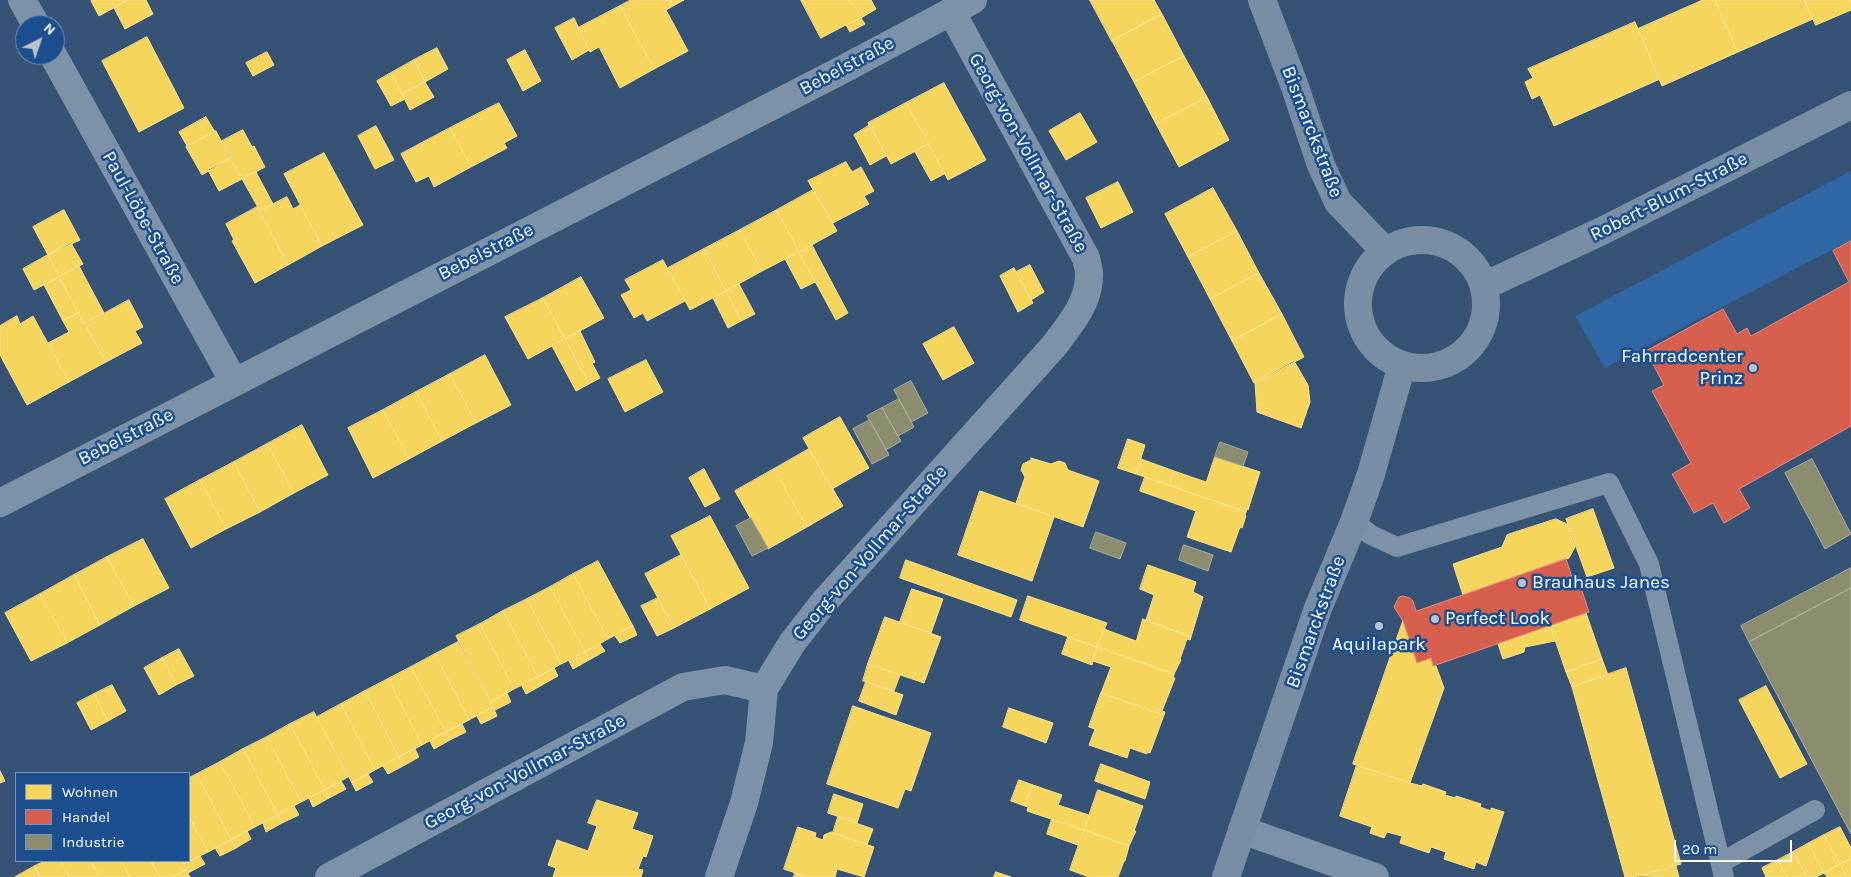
<!DOCTYPE html>
<html>
<head>
<meta charset="utf-8">
<style>
  body { margin:0 }
  #map { position:relative; width:1851px; height:877px; overflow:hidden; background:#365274; font-family:Karla,sans-serif }
  canvas { display:block }
  .legend { position:absolute; left:15px; top:772px; width:175px; height:90px; box-sizing:border-box; background:#1b4f8f; border:1px solid #7695bc; margin:0; padding:6px 9px; list-style:none; font-size:15px; color:#fff }
  .legend li { display:flex; align-items:center; gap:10px; height:25px }
  .legend b { width:25px; border:1px solid #7695bc }
  .north { position:absolute; left:15px; top:15px; width:50px; height:50px; box-sizing:border-box; background:#1b4f8f; border:1px solid #7695bc; border-radius:50%; rotate:41deg; font-size:14px; font-weight:700; line-height:20px; text-align:center; color:#fff }
  .north::after { content:''; display:block; margin:auto; width:18px; height:22px; background:#b9c2ce; clip-path:polygon(50% 0,100% 100%,50% 72%,0 100%) }
  .scale { position:absolute; left:1674px; top:840px; width:118px; height:22px; box-sizing:border-box; border:2px solid #fff; border-top:0; padding-left:6px; font-size:15px; line-height:18px; white-space:nowrap; color:#fff; -webkit-text-stroke:4px #1b4f8f; paint-order:stroke }
</style>
</head>
<body>
<div id="map">
<canvas width="1851" height="877"></canvas>
<ul class="legend">
<li><b style="height:14px;background:#f6d55c"></b>Wohnen</li>
<li><b style="height:14px;background:#d6604d"></b>Handel</li>
<li><b style="height:14px;background:#8c8c6e"></b>Industrie</li>
</ul>
<div class="north">N</div>
<div class="scale">20 m</div>
</div>
<script>
const context = document.querySelector('canvas').getContext('2d');
context.lineJoin = 'round';
function fillPath(path, color) {
  context.fillStyle = color;
  context.fill(path, 'evenodd');
}
function strokePath(path, color, width, dash) {
  context.strokeStyle = color;
  context.lineWidth = width;
  context.lineCap = dash ? 'butt' : 'round';
  context.setLineDash(dash || []);
  context.stroke(path);
}
function drawText(font, color, halo, rows, align = 'center') {
  context.font = font + ' Karla,sans-serif';
  context.lineWidth = 5;
  context.setLineDash([]);
  context.textBaseline = 'middle';
  context.strokeStyle = halo;
  context.fillStyle = color;
  for (const [text, x, y, turn = 0] of rows) {
    context.save();
    context.translate(x, y);
    context.rotate((+turn || 0) * Math.PI / 180);
    context.textAlign = isNaN(turn) ? turn : align;
    if (halo) context.strokeText(text, 0, 0);
    context.fillText(text, 0, 0);
    context.restore();
  }
}
fillPath(new Path2D(`
  M1851,171V240L1605,368L1575,316Z`), '#2f66a5');
const homes = new Path2D(`
  M93,0H128L99,16L91,1Z
  M128,0H146L153,14L125,29L114,8Z
  M631,0H670L673,6L666,10L688,51L654,69L620,6Z
  M670,0H684L673,6Z
  M801,0H851L861,17L821,38Z
  M851,0H871L876,9L861,18L865,24L850,32L846,25L861,17Z
  M1090,0H1154L1162,14L1112,41Z
  M1703,0H1715L1738,52L1662,86L1638,29Z
  M1715,0H1804L1813,19L1738,52Z
  M1804,0H1851V10L1816,25Z
  M620,6L654,69L620,88L599,47L590,52L578,28Z
  M1162,14L1184,56L1134,82L1112,41Z
  M574,18L589,50L572,60L555,28Z
  M1635,22L1660,79L1554,126L1540,95L1532,99L1525,82L1533,78L1528,69Z
  M147,37L184,108L139,132L102,61Z
  M437,48L448,69L425,82L414,60Z
  M525,50L541,81L523,91L507,60Z
  M267,52L274,65L253,76L246,63Z
  M1184,56L1207,97L1156,124L1134,82Z
  M414,60L425,82L402,94L391,73Z
  M391,73L405,99L391,106L377,81Z
  M425,82L434,97L410,110L402,94Z
  M944,83L986,160L948,180L906,103Z
  M1207,97L1229,140L1179,167L1156,124Z
  M499,103L517,136L504,143L507,148L471,167L450,128Z
  M906,103L929,144L891,164L868,123Z
  M1080,113L1097,142L1066,160L1049,131Z
  M206,117L215,132L187,146L179,132Z
  M870,125L886,156L870,165L854,135Z
  M376,126L394,160L375,169L358,136Z
  M450,128L471,167L434,187L429,176L416,182L401,154Z
  M243,130L252,147L254,146L265,167L242,179L222,141Z
  M216,131L230,158L202,175L186,147Z
  M929,144L944,174L931,181L915,152Z
  M324,153L363,225L322,246L284,174Z
  M230,158L242,179L219,191L208,170Z
  M846,162L852,172L861,167L874,191L864,196L869,204L833,223L808,181Z
  M256,172L273,204L260,211L242,179Z
  M1118,182L1133,212L1101,228L1086,198Z
  M1213,188L1237,231L1188,257L1165,214Z
  M813,190L837,231L799,252L777,210Z
  M287,197L293,209L300,205L322,246L288,265L260,211Z
  M257,207L288,265L255,283L232,241L234,240L226,224Z
  M64,210L80,240L48,255L33,227Z
  M777,210L799,252L762,271L740,230Z
  M740,230L762,271L726,291L704,249Z
  M1237,231L1259,273L1210,299L1188,257Z
  M71,243L83,264L59,277L48,255Z
  M812,245L848,313L836,320L799,252Z
  M704,249L726,291L690,310L668,268Z
  M799,252L815,282L801,289L785,259Z
  M48,255L59,277L34,290L23,269Z
  M663,260L685,301L647,321L643,313L634,318L621,295L631,290L625,280Z
  M1030,265L1044,292L1031,300L1016,272Z
  M79,266L104,313L84,324L59,277Z
  M1014,268L1033,303L1018,312L1000,276Z
  M1259,273L1282,314L1232,341L1210,299Z
  M59,277L78,313L63,321L44,285Z
  M581,277L604,318L565,339L543,298Z
  M739,284L755,314L741,321L726,291Z
  M726,291L741,321L728,328L713,298Z
  M543,298L565,339L528,359L505,317Z
  M129,300L143,327L135,331L142,343L106,362L85,324Z
  M78,313L106,362L69,382L48,343L69,332L63,321Z
  M1282,314L1304,357L1254,383L1232,341Z
  M17,316L20,324L33,316L69,382L27,405L0,355V326Z
  M954,327L974,363L943,380L923,344Z
  M580,331L595,362L592,363L600,378L589,384L565,339Z
  M565,339L589,384L576,391L552,346Z
  M485,355L511,405L476,423L450,374Z
  M646,360L663,392L625,412L608,379Z
  M1294,361L1308,385L1310,402L1301,428L1257,412L1255,382Z
  M450,374L476,423L442,441L416,392Z
  M416,392L442,441L409,459L383,410Z
  M383,410L409,459L373,478L348,428Z
  M840,417L869,468L832,489L803,438Z
  M302,425L328,475L294,493L267,444Z
  M1128,439L1145,445L1136,474L1118,468Z
  M267,444L294,493L260,512L234,462Z
  M809,449L843,506L807,527L774,469Z
  M1215,457L1260,472L1248,510L1247,509L1246,512L1169,485L1174,471L1206,482Z
  M1031,458L1051,464L1059,461L1065,463L1068,470L1099,481L1083,527L1016,503L1025,477L1021,470L1023,464L1031,460Z
  M1141,459L1174,471L1169,485L1136,474Z
  M234,462L260,512L226,529L200,480Z
  M704,469L720,499L705,507L689,478Z
  M774,469L807,527L768,549L735,491Z
  M1145,477L1246,512L1245,515L1246,516L1242,528L1240,527L1231,552L1187,537L1196,511L1140,491Z
  M200,480L226,529L191,548L165,499Z
  M980,491L1054,517L1032,581L958,555Z
  M1593,509L1614,568L1587,577L1566,519Z
  M710,516L749,588L710,609L671,536Z
  M1556,519L1567,524L1575,547L1569,558L1463,595L1453,564L1502,547L1507,535Z
  M143,539L169,588L134,606L107,557Z
  M681,555L710,609L674,628L645,574Z
  M107,557L134,606L100,625L74,575Z
  M906,560L1017,600L1011,617L900,578Z
  M598,561L633,626L608,639L573,574Z
  M1148,565L1196,582L1193,592L1203,597L1191,637L1146,620L1154,595L1140,589Z
  M573,574L608,639L585,652L550,587Z
  M74,575L100,625L67,643L40,594Z
  M550,587L585,652L561,664L527,599Z
  M912,589L943,599L931,633L900,622Z
  M40,594L67,643L31,661L5,613Z
  M1028,596L1107,623L1097,647L1020,620Z
  M658,598L674,628L657,636L641,606Z
  M527,599L561,664L538,677L503,611Z
  M503,611L538,677L514,689L480,624Z
  M1586,613L1602,659L1566,672L1550,625Z
  M885,617L941,637L924,683L868,664Z
  M1143,619L1191,637L1190,640L1187,639L1180,659L1181,660L1174,674L1097,647L1104,629L1136,641Z
  M1403,621L1417,663L1431,658L1433,666H1436L1444,688L1410,783L1353,764Z
  M480,624L514,689L491,702L456,636Z
  M1550,625L1555,641L1525,647L1524,652L1503,659L1498,644Z
  M633,626L637,635L620,643L615,636Z
  M1068,637L1097,647L1092,665L1062,654Z
  M458,642L493,707L469,720L435,654Z
  M600,644L605,651L589,660L585,652Z
  M1097,647L1174,674L1173,678H1175L1162,711L1165,712L1164,715L1101,693L1111,667L1093,661Z
  M179,649L194,676L176,685L162,658Z
  M585,652L589,660L573,669L569,661Z
  M435,654L469,720L446,732L411,667Z
  M162,658L176,685L159,695L144,668Z
  M1602,659L1608,675L1572,687L1566,672Z
  M868,664L900,675L894,691L863,681Z
  M411,667L446,732L422,745L388,679Z
  M554,668L558,676L542,685L538,677Z
  M1626,668L1681,864L1634,877H1625L1572,687Z
  M538,677L542,685L526,694L522,686Z
  M388,679L422,745L399,757L365,691Z
  M866,682L903,695L896,715L859,701Z
  M112,685L126,711L108,721L94,694Z
  M1766,686L1807,764L1780,778L1739,700Z
  M365,691L399,757L375,770L341,704Z
  M507,693L511,702L495,710L491,702Z
  M1101,693L1164,715L1150,753L1147,752V754L1130,748L1127,758L1089,745L1095,729L1089,727Z
  M94,694L108,721L91,730L77,703Z
  M341,704L375,770L352,783L317,717Z
  M853,706L931,733L911,791L905,789L898,808L827,784Z
  M493,707L497,716L481,724L477,716Z
  M1009,708L1053,723L1046,743L1003,727Z
  M314,712L348,777L325,790L290,724Z
  M290,724L325,790L301,802L267,737Z
  M462,724L466,732L450,740L446,732Z
  M446,732L450,740L434,749L430,741Z
  M267,737L301,802L278,815L243,749Z
  M243,749L278,815L255,827L220,762Z
  M415,749L419,757L403,766L399,757Z
  M399,757L403,766L388,774L383,766Z
  M220,762L255,827L231,840L197,774Z
  M1101,764L1150,782L1145,799L1095,781Z
  M1357,765L1410,783L1422,786L1423,784L1446,792L1445,795L1455,798L1456,796L1481,804L1480,807L1491,811V808L1504,812L1486,866L1476,862L1474,869L1444,859L1446,852L1431,847L1429,853L1400,843L1402,836L1387,832L1384,838L1370,833L1372,827L1340,816Z
  M0,771L5,781L0,783Z
  M197,774L231,840L208,852L189,816V778Z
  M368,774L373,782L356,791L352,783Z
  M1019,780L1033,785L1025,806L1011,801Z
  M341,781L346,789L329,798L325,790Z
  M1033,785L1062,795L1058,805L1089,815L1084,830L1027,811L1028,807L1025,806Z
  M325,790L329,798L313,807L309,798Z
  M1098,790L1143,806L1134,831H1136L1129,846L1084,830Z
  M834,794L863,804L857,823L828,813Z
  M597,800L638,813L632,829L653,836L646,857L643,856L638,869L643,870L641,877H553L556,868L548,865L557,840L588,851L597,826L588,823Z
  M294,806L299,815L282,823L278,815Z
  M278,815L282,823L266,832L263,823Z
  M189,816L208,852L184,864L182,861H189Z
  M838,817L873,829L867,845L833,833Z
  M1052,819L1084,830L1078,845L1047,834Z
  M798,827L816,833L815,837L823,840L824,835L831,832L874,847L864,877L837,869L835,877H807L784,869Z
  M1840,827L1851,848V859L1840,864L1824,835Z
  M1084,830L1129,846L1125,861H1124L1118,877H1089L1070,870Z
  M247,831L251,839L236,848L231,840Z
  M1824,835L1840,864L1824,873L1809,843Z
  M231,840L236,848L220,856L215,848Z
  M1809,843L1824,873L1816,877H1807L1793,852Z
  M1793,852L1807,877H1787L1778,860Z
  M200,856L205,864L188,873L184,864Z
  M1851,859V877H1847L1840,864Z
  M1778,860L1787,877H1766L1762,868Z
  M45,861H61L70,877H40L35,866Z
  M61,861H91L100,877H70Z
  M91,861H121L130,877H100Z
  M121,861H151L160,877H130Z
  M151,861H182L186,870L173,877H160Z
  M1840,864L1847,877H1827L1824,873Z
  M35,866L40,877H15Z
  M1676,866L1679,877L1638,876Z
  M186,870L190,877H173Z
  M996,872L1011,877H994Z
  M795,873L807,877H794Z`);
fillPath(homes, '#f6d55c');
strokePath(homes, '#f9e28d', 1);
const shops = new Path2D(`
  M1851,241V426L1739,489L1750,508L1724,523L1713,503L1694,513L1672,474L1691,463L1652,391L1664,385L1646,351L1723,309L1737,334L1747,328L1751,336L1849,282L1833,251Z
  M1566,559L1573,580L1578,579L1589,612L1433,666L1431,658L1417,663L1403,621L1394,607L1399,597L1403,596L1410,598L1413,601L1416,611Z`);
fillPath(shops, '#d6604d');
strokePath(shops, '#e29082', 1);
const industry = new Path2D(`
  M911,381L928,413L911,422L894,390Z
  M899,399L914,427L898,436L882,408Z
  M882,408L901,441L886,450L867,416Z
  M870,420L889,455L872,464L853,429Z
  M1220,442L1248,452L1243,466L1215,457Z
  M1812,459L1851,534L1825,549L1785,473Z
  M751,518L768,548L752,556L736,526Z
  M1096,532L1126,543L1120,559L1090,548Z
  M1184,545L1213,555L1208,571L1179,560Z
  M1851,568V588L1749,642L1741,626Z
  M1851,588V834L1749,642Z`);
fillPath(industry, '#8c8c6e');
strokePath(industry, '#aeae9a', 1);
strokePath(new Path2D(`
  M1354,522L1371,535L1397,547L1609,483L1649,564L1724,877
  M1722,862L1815,810`), '#7d92a8', 20);
strokePath(new Path2D(`
  M22,0L36,25
  M53,55L234,382
  M0,503L836,73L973,0
  M1242,830L1375,877
  M329,877L683,687L725,680L764,689L792,643L824,602L1053,347C1069,326 1090,302 1089,274C1089,269 1087,263 1086,258L951,11
  M719,877L744,803L759,743L764,689`), '#7d92a8', 28);
strokePath(new Path2D(`
  M1262,0L1295,87L1321,165L1338,202L1384,250
  M1358 304a64 64 0 1 1 128 0a64 64 0 1 1-128 0Z
  M1484,286L1602,231L1851,105
  M1226,877L1318,608L1354,522L1371,474L1402,365`), '#798da4', 28);
for (const [x, y, r, color] of [
  [1753,368,5,"#b9c2ce"],
  [1522,583,5,"#b9c2ce"],
  [1435,619,5,"#b9c2ce"],
  [1379,626,5,"#b9c2ce"]
]) {
  const dot = new Path2D();
  dot.arc(x, y, r, 0, 2 * Math.PI);
  context.fillStyle = color;
  context.fill(dot);
  strokePath(dot, '#1b4f8f', 2);
}
drawText('19px', '#fff', '#1b4f8f', [
  ["Bebelstraße",847,66,-28],
  ["Bismarckstraße",1312,132,69],
  ["Georg-von-Vollmar-Straße",1028,153,61],
  ["Robert-Blum-Straße",1669,197,-27],
  ["Paul-Löbe-Straße",143,218,61],
  ["Bebelstraße",486,252,-27],
  ["Bebelstraße",126,437,-27],
  ["Georg-von-Vollmar-Straße",870,553,-49],
  ["Bismarckstraße",1316,622,-70],
  ["Georg-von-Vollmar-Straße",525,772,-28]
]);
drawText('19px', '#fff', '#1b4f8f', [
  ["Fahrradcenter",1743,357,"right"],
  ["Prinz",1743,379,"right"],
  ["Brauhaus Janes",1532,583],
  ["Perfect Look",1445,619],
  ["Aquilapark",1379,645,"center"]
], 'left');
</script>
</body>
</html>
